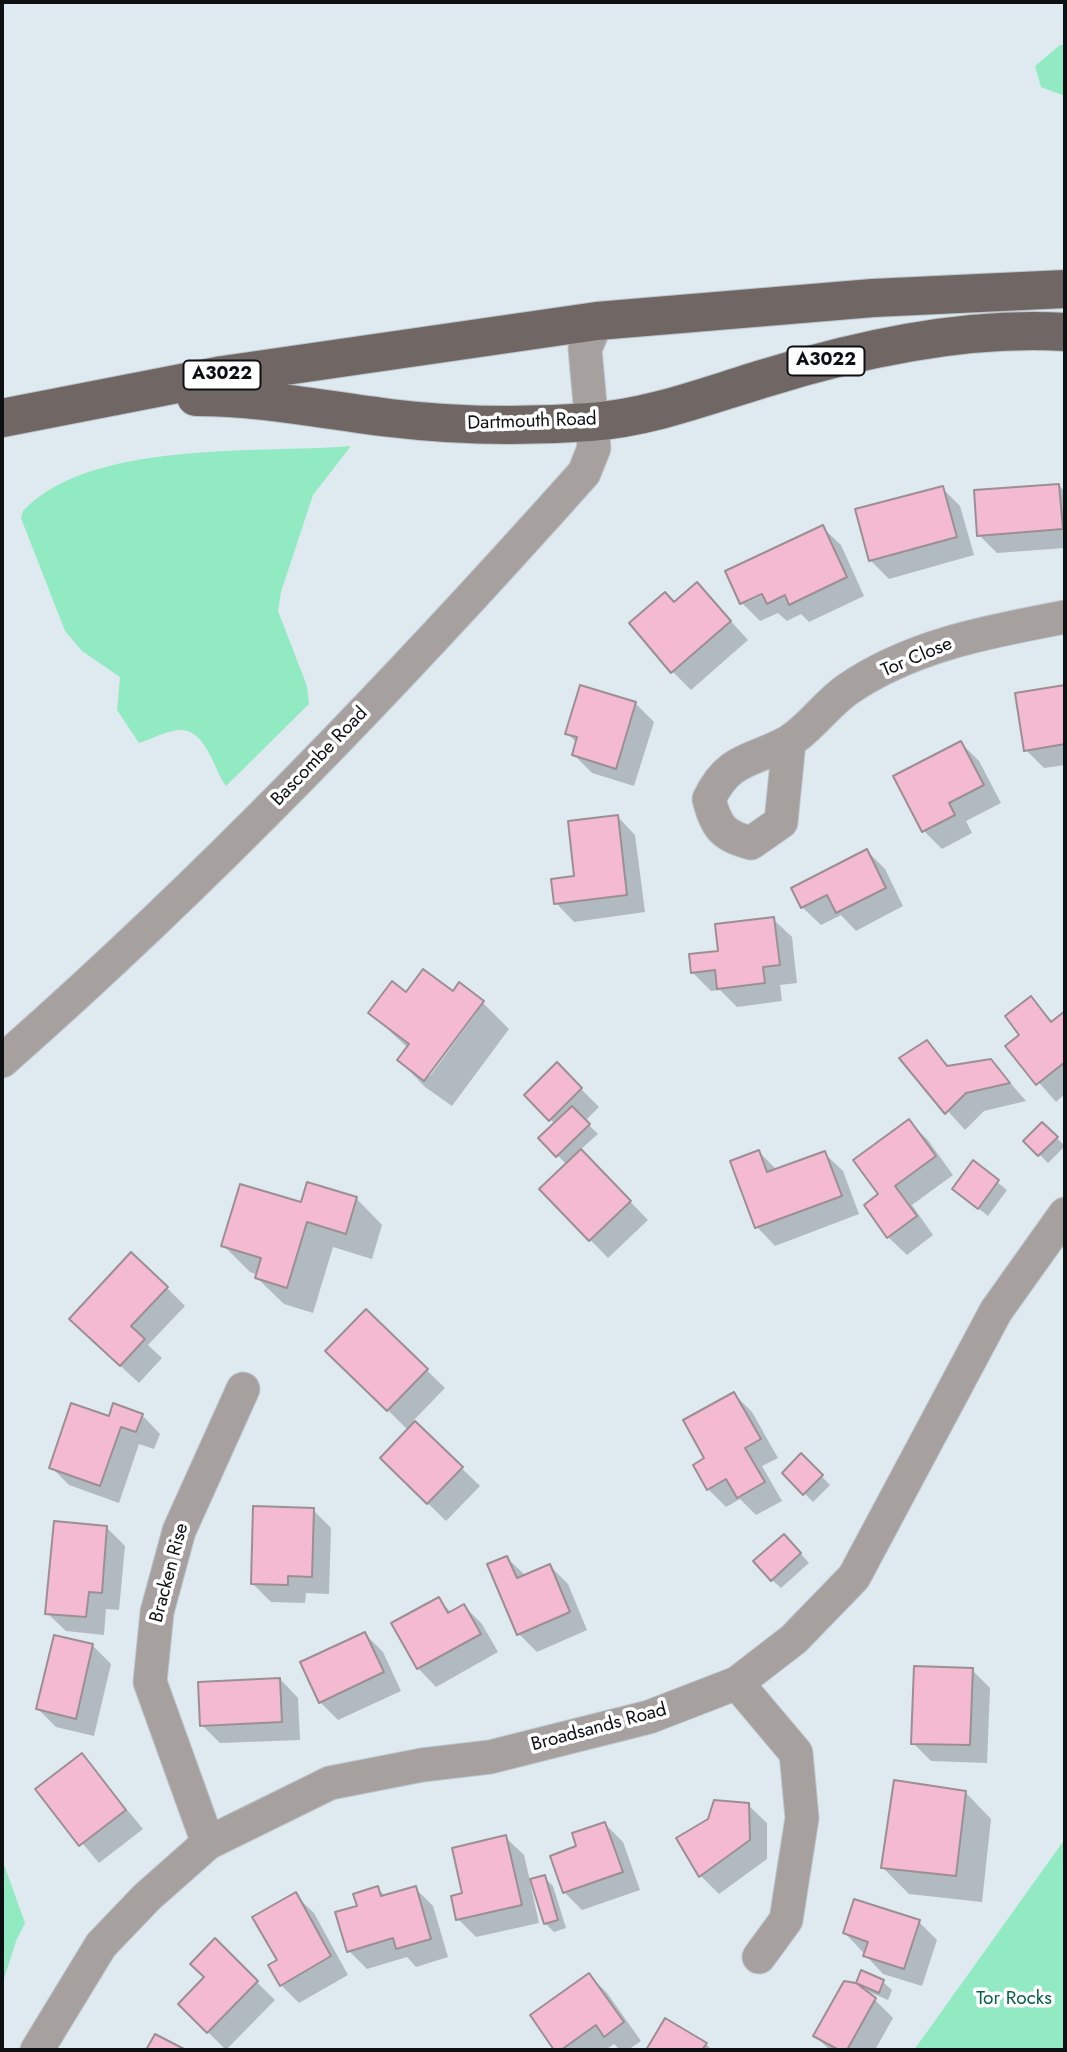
<!DOCTYPE html>
<html>
<head>
<meta charset="utf-8">
<style>
  body { margin:0 }
  #map { position:relative; width:1067px; height:2052px; overflow:hidden; background:#dee9f0; font-family:Jost,sans-serif }
  canvas { display:block }
  .frame { position:absolute; inset:0; border:4px solid #0d1012; pointer-events:none }
</style>
</head>
<body>
<div id="map">
<canvas width="1067" height="2052"></canvas>
<div class="frame"></div>
</div>
<script>
const context = document.querySelector('canvas').getContext('2d');
context.lineJoin = 'round';
function fillPath(path, color) {
  context.fillStyle = color;
  context.fill(path, 'evenodd');
}
function strokePath(path, color, width, dash) {
  context.strokeStyle = color;
  context.lineWidth = width;
  context.lineCap = dash ? 'butt' : 'round';
  context.setLineDash(dash || []);
  context.stroke(path);
}
function drawText(font, color, halo, rows, align = 'center') {
  context.font = font + ' Jost,sans-serif';
  context.lineWidth = 7;
  context.setLineDash([]);
  context.textBaseline = 'middle';
  context.strokeStyle = halo;
  context.fillStyle = color;
  for (const [text, x, y, turn = 0] of rows) {
    context.save();
    context.translate(x, y);
    context.rotate((+turn || 0) * Math.PI / 180);
    context.textAlign = isNaN(turn) ? turn : align;
    if (halo) context.strokeText(text, 0, 0);
    context.fillText(text, 0, 0);
    context.restore();
  }
}
fillPath(new Path2D(`
  M1060,45H1065V96L1041,87L1035,66Z
  M351,446L313,495L281,592L278,611L307,686L309,704L226,786C214,770 207,732 182,730C170,729 151,739 139,743L117,710L120,677L82,651L65,631L21,518L23,511C91,439 259,454 351,446Z
  M1065,1839V2050H914Z
  M2,1859L25,1923L16,1941L2,1985Z`), '#91eac2');
fillPath(new Path2D(`
  M1059,485L1065,492V548L997,553L979,535Z
  M942,488L960,506L974,555L889,579L871,561L858,511Z
  M822,527L841,545L864,596L809,622L801,614L787,621L778,613L760,621L742,603ZM769,588L771,592L747,602V599Z
  M697,584L748,640L691,690L672,671L674,604Z
  M1065,687V765L1044,768L1026,750L1017,694Z
  M635,703L654,722L634,786L592,773L574,755L577,743L567,733Z
  M961,743L979,761L1001,803L966,821L972,833L942,849L924,831Z
  M617,816L635,835L645,912L574,922L556,903Z
  M867,851L885,869L903,906L856,931L841,915L821,925L802,907L793,889Z
  M773,919L792,937L797,983L780,985L782,1001L737,1007L720,990L711,991L692,972Z
  M406,994H453L482,1002L509,1029L452,1106L425,1087L399,1060L408,1048L370,1013ZM473,1012H477L430,1076L427,1074Z
  M1031,999L1054,1023L1065,1014V1094L1056,1102L1007,1046L1022,1035Z
  M927,1042L950,1067L991,1061L1026,1101L984,1111L965,1130L901,1059Z
  M557,1065L599,1107L585,1121L598,1134L580,1150L648,1220L608,1258L541,1189L567,1165L541,1138L555,1124L526,1095Z
  M908,1121L927,1139L953,1175L912,1205L933,1235L907,1255L888,1237L881,1195Z
  M1042,1124L1065,1146L1048,1163L1026,1141Z
  M759,1152L777,1170L824,1153L843,1171L859,1214L775,1246L757,1227Z
  M973,1163L1007,1190L988,1216L954,1189Z
  M356,1198L382,1225L372,1259L333,1247L313,1313L284,1304L257,1278L258,1275L250,1272L223,1245L302,1204Z
  M167,1288L185,1306L148,1345L162,1358L139,1383L89,1337Z
  M366,1311L445,1388L413,1421L480,1486L446,1521L400,1476L408,1430L328,1351Z
  M734,1394L752,1412L778,1458L762,1466L782,1501L756,1515L740,1499L726,1507L708,1489L707,1459Z
  M142,1415L160,1434L154,1449L139,1444L119,1503L69,1485L51,1467L110,1418Z
  M802,1456L830,1485L813,1502L784,1473Z
  M313,1510L331,1528L329,1594L306,1593L305,1603L271,1602L252,1583Z
  M106,1527L125,1546L119,1610L106,1609L104,1635L66,1631L47,1613Z
  M793,1545L809,1563L781,1588L772,1580Z
  M507,1558L526,1576L550,1566L568,1584L587,1630L537,1652L519,1634Z
  M438,1599L452,1613L464,1606L482,1624L498,1652L436,1687L418,1668Z
  M365,1634L383,1652L401,1691L338,1720L320,1702Z
  M93,1646L111,1664L94,1736L56,1727L38,1709Z
  M972,1670L990,1688L987,1763L931,1761L913,1743Z
  M280,1679L298,1698L300,1740L220,1743L202,1725Z
  M82,1755L143,1829L99,1863L37,1789Z
  M965,1792L991,1819L982,1902L909,1894L882,1867Z
  M748,1805L767,1823V1859L719,1894L701,1876L678,1839Z
  M605,1824L623,1842L640,1890L582,1910L564,1892L578,1847Z
  M505,1837L524,1855L530,1881L544,1877L553,1886L566,1928L554,1932L545,1923L533,1882H530L539,1923L476,1937L458,1919Z
  M377,1888L386,1897L415,1888L433,1906L448,1957L416,1967L407,1957L367,1969L349,1951L359,1907Z
  M295,1895L314,1913L348,1975L299,2003L281,1985L279,1961Z
  M919,1922L937,1940L922,1986L883,1974L845,1933Z
  M215,1941L275,2000L226,2050L180,2004L206,1978Z
  M862,1972L883,1982L892,1990L888,2000L865,1990L893,2018L875,2050H830L815,2036L857,1985Z
  M589,1975L607,1993L641,2041L628,2050H620L614,2044L605,2050H556L532,2016Z
  M666,2021L706,2044L712,2050H648Z`), '#0003');
const building = new Path2D(`
  M1059,484L1063,529L977,536L974,490Z
  M943,486L957,537L869,561L855,509Z
  M823,525L847,577L789,605L785,595L767,604L762,594L740,604L725,571Z
  M697,582L731,621L671,673L629,623L665,592L674,602Z
  M580,685L636,702L616,769L572,755L577,737L565,734Z
  M1065,685V744L1024,751L1015,693Z
  M961,741L984,785L949,803L955,815L922,832L893,776Z
  M618,815L627,895L554,904L551,879L574,876L568,821Z
  M867,849L886,888L836,913L827,895L801,908L791,888Z
  M774,917L780,965L763,967L765,983L717,989L715,970L691,973L689,954L718,951L715,924Z
  M423,969L453,991L459,982L484,1001L424,1081L397,1060L409,1044L368,1013L392,981L406,992Z
  M1031,996L1051,1022L1065,1011V1062L1036,1085L1005,1046L1019,1035L1005,1016Z
  M927,1040L947,1066L991,1059L1010,1083L966,1093L945,1114L899,1058Z
  M557,1062L582,1088L549,1121L524,1095Z
  M572,1106L590,1124L556,1157L538,1138Z
  M909,1119L936,1156L895,1186L917,1216L887,1238L864,1205L878,1194L853,1160Z
  M1042,1122L1058,1137L1038,1156L1023,1141Z
  M581,1149L631,1201L589,1241L539,1189Z
  M759,1150L767,1172L825,1151L842,1196L755,1228L730,1161Z
  M973,1160L999,1180L978,1209L952,1189Z
  M307,1182L357,1197L346,1234L307,1222L287,1288L255,1278L261,1258L221,1246L240,1184L301,1202Z
  M131,1252L168,1287L131,1326L145,1339L120,1366L69,1319Z
  M366,1309L428,1369L387,1411L325,1351Z
  M734,1392L761,1439L745,1448L765,1482L737,1498L726,1479L707,1490L693,1465L704,1458L683,1420Z
  M71,1403L109,1416L113,1403L143,1414L136,1432L121,1427L100,1486L49,1468Z
  M415,1421L463,1467L427,1504L380,1458Z
  M801,1453L823,1475L803,1495L782,1473Z
  M253,1506L314,1508L312,1577L288,1576V1585L251,1584Z
  M54,1521L107,1526L102,1593L89,1592L86,1617L45,1614Z
  M784,1534L801,1553L771,1581L753,1561Z
  M507,1556L517,1578L550,1564L570,1612L517,1635L487,1564Z
  M439,1597L448,1613L464,1604L481,1634L417,1669L391,1623Z
  M365,1632L384,1672L319,1703L300,1662Z
  M54,1635L93,1644L76,1719L36,1709Z
  M914,1666L973,1668L970,1745L911,1744Z
  M280,1678L282,1722L200,1726L198,1682Z
  M82,1753L126,1810L79,1846L35,1789Z
  M894,1780L966,1791L956,1876L881,1868Z
  M714,1800L749,1803L750,1840L699,1877L676,1838L708,1819Z
  M605,1822L623,1872L563,1893L550,1856L576,1846L572,1833Z
  M506,1835L522,1905L456,1920L451,1896L462,1893L452,1848Z
  M545,1875L558,1920L544,1924L530,1879Z
  M378,1886L381,1896L416,1886L431,1939L396,1949L393,1938L347,1952L335,1912L357,1906L353,1894Z
  M296,1892L331,1956L280,1986L268,1965L277,1960L252,1917Z
  M854,1899L920,1920L904,1969L863,1956L868,1942L843,1933Z
  M215,1938L258,1981L207,2033L178,2004L204,1977L190,1964Z
  M861,1970L884,1980L879,1993L856,1983Z
  M589,1973L624,2022L604,2037L596,2025L561,2050H554L530,2015Z
  M844,1981L856,1983L876,1998L847,2050H839L813,2036Z
  M665,2018L707,2043L702,2050H646Z
  M155,2034L186,2050H146Z`);
fillPath(building, '#f4bad1');
strokePath(building, '#9b8f93', 2);
const minor = new Path2D(`
  M789,742L781,822L751,843C723,836 716,827 709,799C729,757 752,762 788,742C810,729 826,704 848,689C912,645 991,631 1065,617
  M2,1061C209,879 400,679 584,473L594,448L585,349L597,321
  M737,1683L796,1753L802,1818L786,1920L759,1957
  M208,1843L150,1682L157,1612L179,1531L243,1389
  M37,2050L101,1945L147,1897L208,1843L330,1783L422,1765L490,1757L649,1717L737,1683L794,1639L854,1577L996,1311L1065,1214`);
const primary = new Path2D(`
  M196,397C263,397 324,410 390,418C456,426 524,427 590,422C651,418 711,394 769,377C863,348 966,326 1065,332
  M2,418L223,375L597,321L873,298L1065,289`);
strokePath(minor, '#bdc6cc', 35);
strokePath(primary, '#bdc6cc', 40);
strokePath(minor, '#a6a19f', 33);
strokePath(primary, '#706764', 38);
for (const [x, y, w] of [
  [826,361,77],
  [222,375,77]
]) {
  const box = new Path2D();
  box.roundRect(x - w / 2, y - 14.5, w, 29, 5);
  context.fillStyle = '#fff';
  context.fill(box);
  strokePath(box, '#0d1012', 2);
}
drawText('bold 18px', '#0d1012', null, [
  ["A3022",826,361],
  ["A3022",222,375]
]);
drawText('19px', '#0d1012', '#fff', [
  ["Dartmouth Road",532,422,-2],
  ["Tor Close",917,658,-23],
  ["Bascombe Road",320,757,-46],
  ["Bracken Rise",170,1573,-75],
  ["Broadsands Road",599,1728,-15]
]);
drawText('19px', '#056043', '#fff', [
  ["Tor Rocks",1014,1999]
]);
</script>
</body>
</html>
